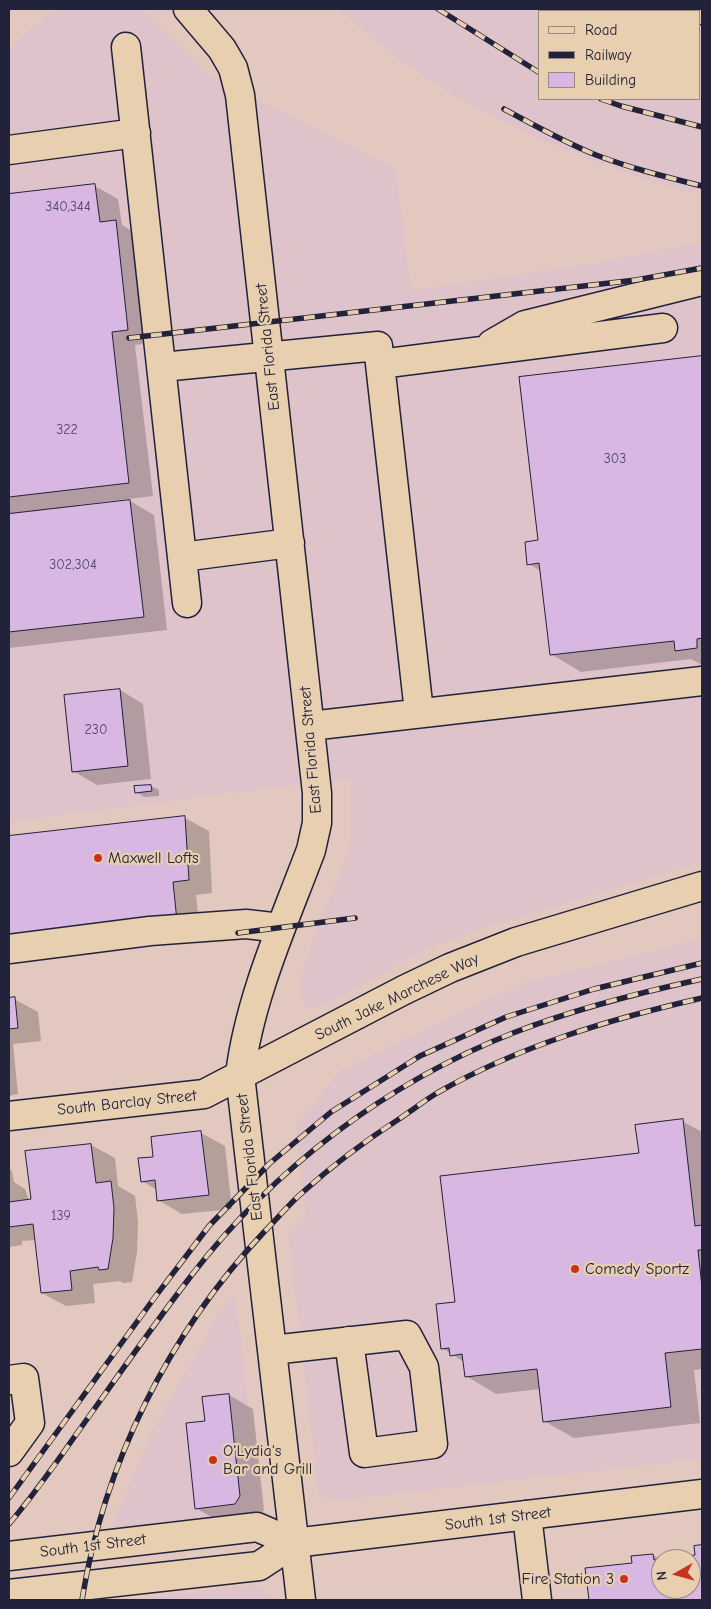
<!DOCTYPE html>
<html>
<head>
<meta charset="utf-8">
<style>
  body { margin:0 }
  #map { position:relative; width:711px; height:1609px; overflow:hidden; background:#e2c8bf; font-family:"Comic Neue",sans-serif }
  canvas { display:block }
  .frame { position:absolute; inset:0; border:10px solid #22223b; pointer-events:none }
  .legend { position:absolute; left:538px; top:10px; width:162px; height:90px; box-sizing:border-box; background:#e7cfb0; border:1px solid #988a81; margin:0; padding:6px 9px; list-style:none; font-size:15px; color:#22223b }
  .legend li { display:flex; align-items:center; gap:10px; height:25px }
  .legend b { width:25px; border:1px solid #988a81 }
  .north { position:absolute; left:651px; top:1549px; width:50px; height:50px; box-sizing:border-box; background:#e7cfb0; border:1px solid #988a81; border-radius:50%; rotate:263deg; font-size:14px; font-weight:700; line-height:20px; text-align:center; color:#22223b }
  .north::after { content:''; display:block; margin:auto; width:18px; height:22px; background:#c8321e; clip-path:polygon(50% 0,100% 100%,50% 72%,0 100%) }
</style>
</head>
<body>
<div id="map">
<canvas width="711" height="1609"></canvas>
<div class="frame"></div>
<ul class="legend">
<li><b style="height:6px;background:#e7cfb0"></b>Road</li>
<li><b style="height:6px;background:#22223b"></b>Railway</li>
<li><b style="height:14px;background:#d8b7e3"></b>Building</li>
</ul>
<div class="north">N</div>
</div>
<script>
const context = document.querySelector('canvas').getContext('2d');
context.lineJoin = 'round';
function fillPath(path, color) {
  context.fillStyle = color;
  context.fill(path, 'evenodd');
}
function strokePath(path, color, width, dash) {
  context.strokeStyle = color;
  context.lineWidth = width;
  context.lineCap = dash ? 'butt' : 'round';
  context.setLineDash(dash || []);
  context.stroke(path);
}
function drawText(font, color, halo, rows, align = 'center') {
  context.font = font + ' "Comic Neue",sans-serif';
  context.lineWidth = 4.5;
  context.setLineDash([]);
  context.textBaseline = 'middle';
  context.strokeStyle = halo;
  context.fillStyle = color;
  for (const [text, x, y, turn = 0] of rows) {
    context.save();
    context.translate(x, y);
    context.rotate((+turn || 0) * Math.PI / 180);
    context.textAlign = isNaN(turn) ? turn : align;
    if (halo) context.strokeText(text, 0, 0);
    context.fillText(text, 0, 0);
    context.restore();
  }
}
fillPath(new Path2D(`
  M55,9H142L210,75L396,169L411,290L571,267L702,242V862L485,928L428,949L320,1007H307L299,994L301,979L314,935L350,848L351,780L288,786L9,822V48Z
  M338,9H702V194L671,187L629,174L534,137L468,104L405,64ZM540,11H700V99H540Z
  M702,939V1459L341,1500H330L321,1496L318,1488L288,1234L306,1217L295,1126L341,1070L525,982Z
  M235,1293L260,1502L258,1509L252,1514L110,1538L116,1516L152,1431L219,1313Z
  M255,1585L261,1587L267,1592L272,1600H127Z`), '#dfc3ca');
fillPath(new Path2D(`
  M95,186L118,199L122,225L139,235L151,343L135,345L153,496L78,505V507L130,501L154,515L167,630L9,648V196Z
  M702,357V665L691,659L581,672L551,654L541,571L529,564L539,541L520,378Z
  M120,690L143,704L151,779L97,785L73,771Z
  M151,786L159,790V796L144,797L136,792Z
  M185,818L209,831L212,893L196,895L200,934L9,956V837Z
  M9,999H14L38,1012L41,1041L13,1044L18,1094L9,1096Z
  M682,1121L702,1132V1369L694,1370L700,1423L574,1438L544,1421L540,1389L496,1394L466,1376L464,1362L442,1348L456,1303Z
  M201,1133L225,1146L232,1209L182,1214L158,1200L157,1190L142,1181L154,1158Z
  M91,1145L115,1158L118,1186L135,1196L138,1222L137,1252L132,1282L123,1283L120,1281L93,1284L95,1303L66,1306L42,1293L36,1240L22,1241V1245L9,1247V1169L12,1171L14,1182L25,1189L29,1201Z
  M229,1395L253,1409L264,1510L259,1517L220,1522L196,1508L206,1422Z
  M695,1547H702V1600H590L586,1569L633,1564L653,1555L661,1560V1589H691V1559H671L696,1556Z`), '#0003');
const building = new Path2D(`
  M95,184L100,222L116,220L128,330L112,332L129,483L9,497V194Z
  M702,356V638L697,639V648L675,651L674,641L550,655L539,563L527,565L525,542L538,540L519,377Z
  M130,500L144,617L9,632V514Z
  M120,689L128,766L72,772L64,695Z
  M151,785L152,791L135,793L134,786Z
  M185,816L189,880L173,882L177,921L9,940V836Z
  M15,997L18,1028L9,1029V998Z
  M683,1119L695,1226L702,1225V1250H698L702,1287V1349L665,1353L671,1407L543,1422L537,1369L465,1377L462,1354L450,1356L449,1348L441,1349L436,1304L455,1302L440,1176L639,1153L635,1125Z
  M201,1131L209,1195L157,1201L155,1180L141,1182L138,1158L153,1157L151,1137Z
  M91,1144L96,1183L111,1181L114,1208L113,1238L108,1269L99,1270L98,1267L70,1271L72,1290L41,1293L33,1224L9,1227V1202L31,1199L25,1151Z
  M229,1394L240,1496L235,1504L195,1509L186,1423L205,1421L202,1397Z
  M702,1545V1600H589L585,1568L632,1563L631,1556L653,1554L654,1560L695,1555L694,1546ZM661,1559H691V1589H661Z`);
fillPath(building, '#d8b7e3');
strokePath(building, '#22223b', 1);
const minor = new Path2D(`
  M188,9L222,49L233,68L240,95L317,793V823L311,850C284,922 249,999 240,1075L301,1600
  M702,9V10
  M126,47L187,603
  M9,150L136,133
  M492,344L525,325L702,281
  M380,364L663,328
  M162,367L378,346L419,712
  M182,557L290,543
  M310,726L702,681
  M9,949L150,931L246,924L281,928
  M9,1116L204,1094L404,990L450,968L516,942L702,886
  M272,1350L407,1335L424,1367L433,1444L364,1453L349,1341
  M9,1380L24,1378L30,1423L9,1452
  M527,1515L537,1600`);
const major = new Path2D(`
  M9,1556L257,1527L294,1543
  M9,1594L259,1566L294,1543L702,1494`);
strokePath(minor, '#22223b', 31);
strokePath(major, '#22223b', 31);
strokePath(minor, '#e7cfb0', 28);
strokePath(major, '#e7cfb0', 28);
const rail = new Path2D(`
  M438,9L540,73
  M601,99L621,106L702,127
  M504,109C534,125 564,142 596,155C630,168 666,177 702,186
  M129,338L636,280L702,268
  M238,933L355,918
  M9,1498L155,1297L209,1226L269,1164L331,1112L420,1056L506,1017L594,989L702,963
  M9,1524C33,1496 54,1466 75,1436C113,1383 151,1328 191,1276C273,1169 386,1083 513,1033C574,1009 638,993 702,979
  M82,1600C104,1463 169,1333 264,1232C277,1219 289,1204 303,1192C333,1165 365,1141 399,1119C411,1111 424,1101 437,1093C519,1046 610,1019 702,998`);
strokePath(rail, '#22223b', 5.5);
strokePath(rail, '#e7cfb0', 4, [11]);
for (const [x, y, r, color] of [
  [98,858,5,"#c8321e"],
  [575,1269,5,"#c8321e"],
  [213,1460,5,"#c8321e"],
  [624,1579,5,"#c8321e"]
]) {
  const dot = new Path2D();
  dot.arc(x, y, r, 0, 2 * Math.PI);
  context.fillStyle = color;
  context.fill(dot);
  strokePath(dot, '#e7cfb0', 2);
}
drawText('14px', '#504765', null, [
  ["340,344",68,207],
  ["322",67,430],
  ["303",615,459],
  ["302,304",73,565],
  ["230",96,730],
  ["139",61,1216]
]);
drawText('16px', '#22223b', '#e7cfb0', [
  ["East Florida Street",268,347,-96],
  ["East Florida Street",311,750,-95],
  ["South Jake Marchese Way",397,997,-26],
  ["South Barclay Street",127,1103,-6],
  ["East Florida Street",250,1157,-97],
  ["South 1st Street",498,1519,-7],
  ["South 1st Street",93,1546,-7]
]);
drawText('16px', '#22223b', '#e7cfb0', [
  ["Maxwell Lofts",108,858],
  ["Comedy Sportz",585,1269],
  ["O'Lydia's",223,1451],
  ["Bar and Grill",223,1469],
  ["Fire Station 3",614,1579,"right"]
], 'left');
</script>
</body>
</html>
